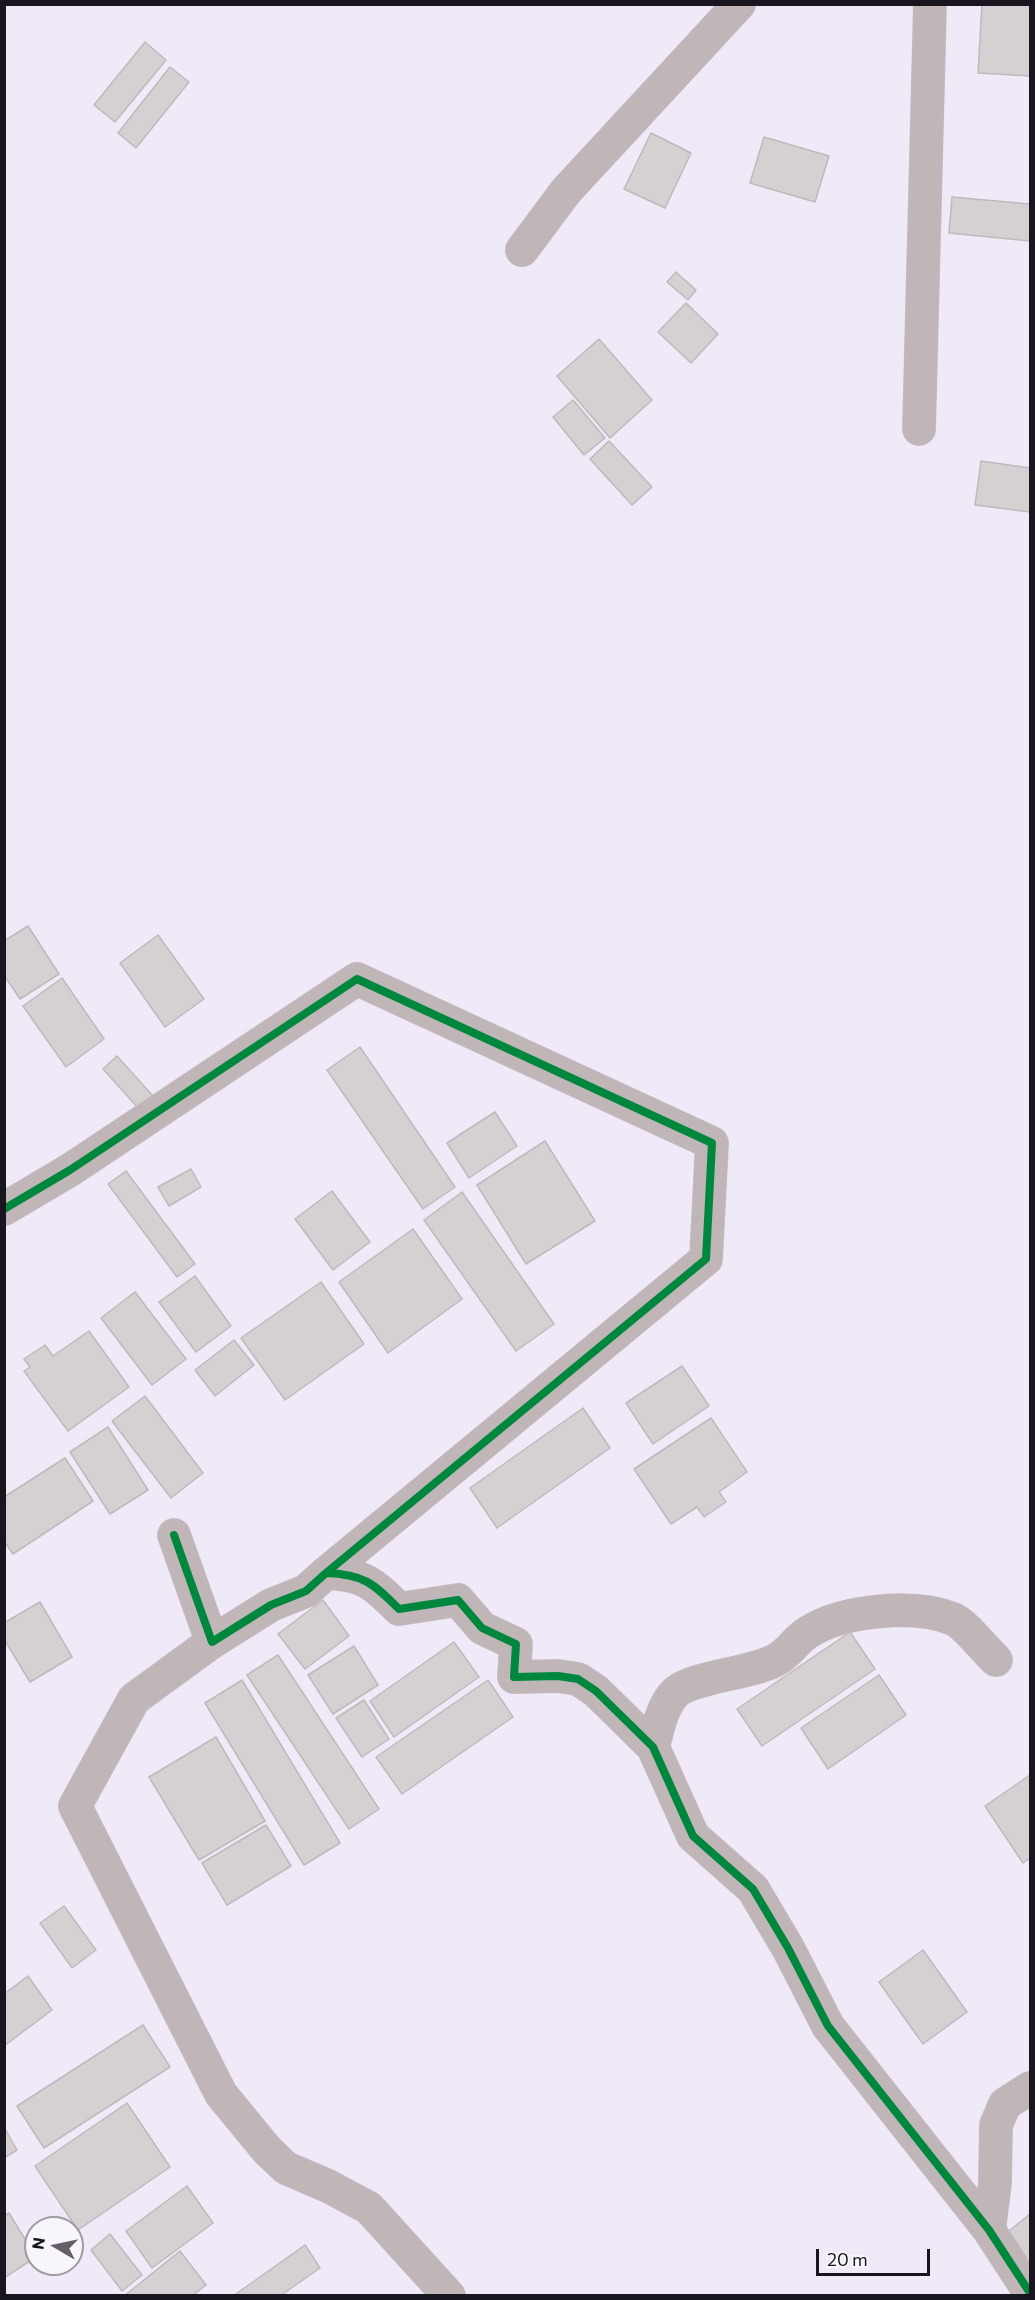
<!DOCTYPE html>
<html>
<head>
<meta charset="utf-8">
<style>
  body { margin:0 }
  #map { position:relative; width:1035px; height:2300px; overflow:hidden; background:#f0e9f8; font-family:Commissioner,sans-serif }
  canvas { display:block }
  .frame { position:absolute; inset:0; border:6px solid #19151e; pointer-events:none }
  .north { position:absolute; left:24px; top:2216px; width:60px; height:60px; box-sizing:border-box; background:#f8f5fb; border:2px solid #9f9ba3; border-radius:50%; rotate:279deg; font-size:16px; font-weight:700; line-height:24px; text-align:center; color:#19151e }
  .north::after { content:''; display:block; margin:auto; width:21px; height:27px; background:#645f6a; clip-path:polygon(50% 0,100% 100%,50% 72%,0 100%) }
  .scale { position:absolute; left:816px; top:2249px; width:114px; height:27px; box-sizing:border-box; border:3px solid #19151e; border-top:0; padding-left:8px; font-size:18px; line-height:21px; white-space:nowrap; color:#19151e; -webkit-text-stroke:4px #f8f5fb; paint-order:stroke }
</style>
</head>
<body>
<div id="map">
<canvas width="1035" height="2300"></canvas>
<div class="frame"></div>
<div class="north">N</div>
<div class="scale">20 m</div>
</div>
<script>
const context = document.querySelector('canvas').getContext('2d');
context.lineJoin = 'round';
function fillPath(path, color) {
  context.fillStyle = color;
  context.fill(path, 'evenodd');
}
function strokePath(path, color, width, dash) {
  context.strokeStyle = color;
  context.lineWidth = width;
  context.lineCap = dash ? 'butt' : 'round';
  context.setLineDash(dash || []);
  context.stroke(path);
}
const building = new Path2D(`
  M982,4H1030V76L978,73Z
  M145,42L166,60L115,122L94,105Z
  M170,67L189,82L136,148L118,133Z
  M651,133L691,153L665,208L624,189Z
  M764,137L829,156L815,202L750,183Z
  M952,197L1030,204V241L949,233Z
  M676,272L696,290L688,300L667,282Z
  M686,303L718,334L691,363L658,332Z
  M599,339L652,400L610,438L557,376Z
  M573,400L605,438L584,455L553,417Z
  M609,441L652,487L632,505L590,459Z
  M981,461L1030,468V512L975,505Z
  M28,926L59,974L20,999L4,975V941Z
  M158,935L204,999L165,1027L120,963Z
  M62,978L104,1039L66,1067L23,1006Z
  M360,1047L455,1187L423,1209L327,1070Z
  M117,1056L153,1096L139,1109L103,1069Z
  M495,1112L517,1146L469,1178L447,1143Z
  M545,1141L595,1221L526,1264L477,1185Z
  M191,1169L201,1187L169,1206L158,1187Z
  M126,1171L195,1264L177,1277L108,1184Z
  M332,1191L370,1242L333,1270L295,1219Z
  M462,1192L554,1324L516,1351L424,1220Z
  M413,1229L462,1299L388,1353L339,1282Z
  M195,1276L231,1326L196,1352L159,1302Z
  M321,1282L364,1344L285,1400L241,1338Z
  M135,1292L186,1359L152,1385L101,1318Z
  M89,1331L129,1387L68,1431L24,1371L30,1367L24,1359L45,1345L53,1356Z
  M234,1340L254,1365L215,1396L195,1370Z
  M682,1366L709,1406L653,1444L626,1403Z
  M145,1396L203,1473L171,1498L112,1421Z
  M583,1408L610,1448L497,1528L470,1488Z
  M711,1418L747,1472L719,1492L726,1502L704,1517L697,1507L671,1524L634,1469Z
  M108,1427L148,1490L110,1514L70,1452Z
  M65,1458L93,1501L13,1554L4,1541V1497Z
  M323,1600L349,1636L305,1669L278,1634Z
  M40,1602L72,1657L30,1682L4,1639V1623Z
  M850,1632L875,1669L762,1746L737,1709Z
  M454,1642L479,1677L394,1737L370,1701Z
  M354,1646L378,1685L333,1714L308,1675Z
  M278,1655L379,1809L349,1829L247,1675Z
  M879,1675L906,1715L828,1769L801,1728Z
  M242,1680L340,1843L304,1865L205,1703Z
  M488,1680L513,1717L402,1794L376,1757Z
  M364,1700L389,1739L362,1757L336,1718Z
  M216,1737L265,1821L199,1860L149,1777Z
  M1030,1775V1858L1023,1863L985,1806Z
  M266,1825L291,1866L227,1905L202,1863Z
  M64,1906L96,1950L72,1968L40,1923Z
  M923,1950L967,2012L923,2044L879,1982Z
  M28,1976L52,2010L4,2046V1994Z
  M143,2025L170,2067L44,2148L17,2106Z
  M127,2103L170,2167L78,2230L35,2166Z
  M4,2127L17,2150L4,2158Z
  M187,2186L213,2223L152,2268L126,2231Z
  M9,2213L36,2257L4,2278V2216Z
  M1030,2214V2269L1004,2235Z
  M110,2234L142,2275L122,2291L91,2250Z
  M305,2245L320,2268L280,2296H233Z
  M180,2251L206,2285L192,2296H124Z`);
fillPath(building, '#d7d0d2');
strokePath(building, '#c0b8bb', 1.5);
const minor = new Path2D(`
  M522,250L566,191L739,4
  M919,429L930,4
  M4,1209L70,1170L357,979L712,1143L706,1259L326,1573
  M174,1535L212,1642L271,1605L306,1591L326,1573C363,1574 373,1583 399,1609L458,1600L482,1628L516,1644L514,1677L558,1676L578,1679L596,1691L653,1747L693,1836L753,1889L788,1948L828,2026L989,2230L1030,2293
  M212,1642L134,1699L75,1806L221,2094L267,2150L286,2168L328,2186L369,2208L449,2296
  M653,1747C658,1729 662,1705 676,1692C695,1676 750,1674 776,1660C788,1654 796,1640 807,1633C842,1610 915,1603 953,1619C965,1624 985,1650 996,1660
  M989,2230L995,2183L996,2125L1005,2104L1030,2088`);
strokePath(minor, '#c9c4cf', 34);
strokePath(minor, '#c0b6b8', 33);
strokePath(new Path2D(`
  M4,1209L70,1170L357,979L712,1143L706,1259L326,1573
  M174,1535L212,1642L271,1605L306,1591L326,1573C363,1574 373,1583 399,1609L458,1600L482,1628L516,1644L514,1677L558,1676L578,1679L596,1691L653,1747L693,1836L753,1889L788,1948L828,2026L989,2230L1030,2293`), '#00873e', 8);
</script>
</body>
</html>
